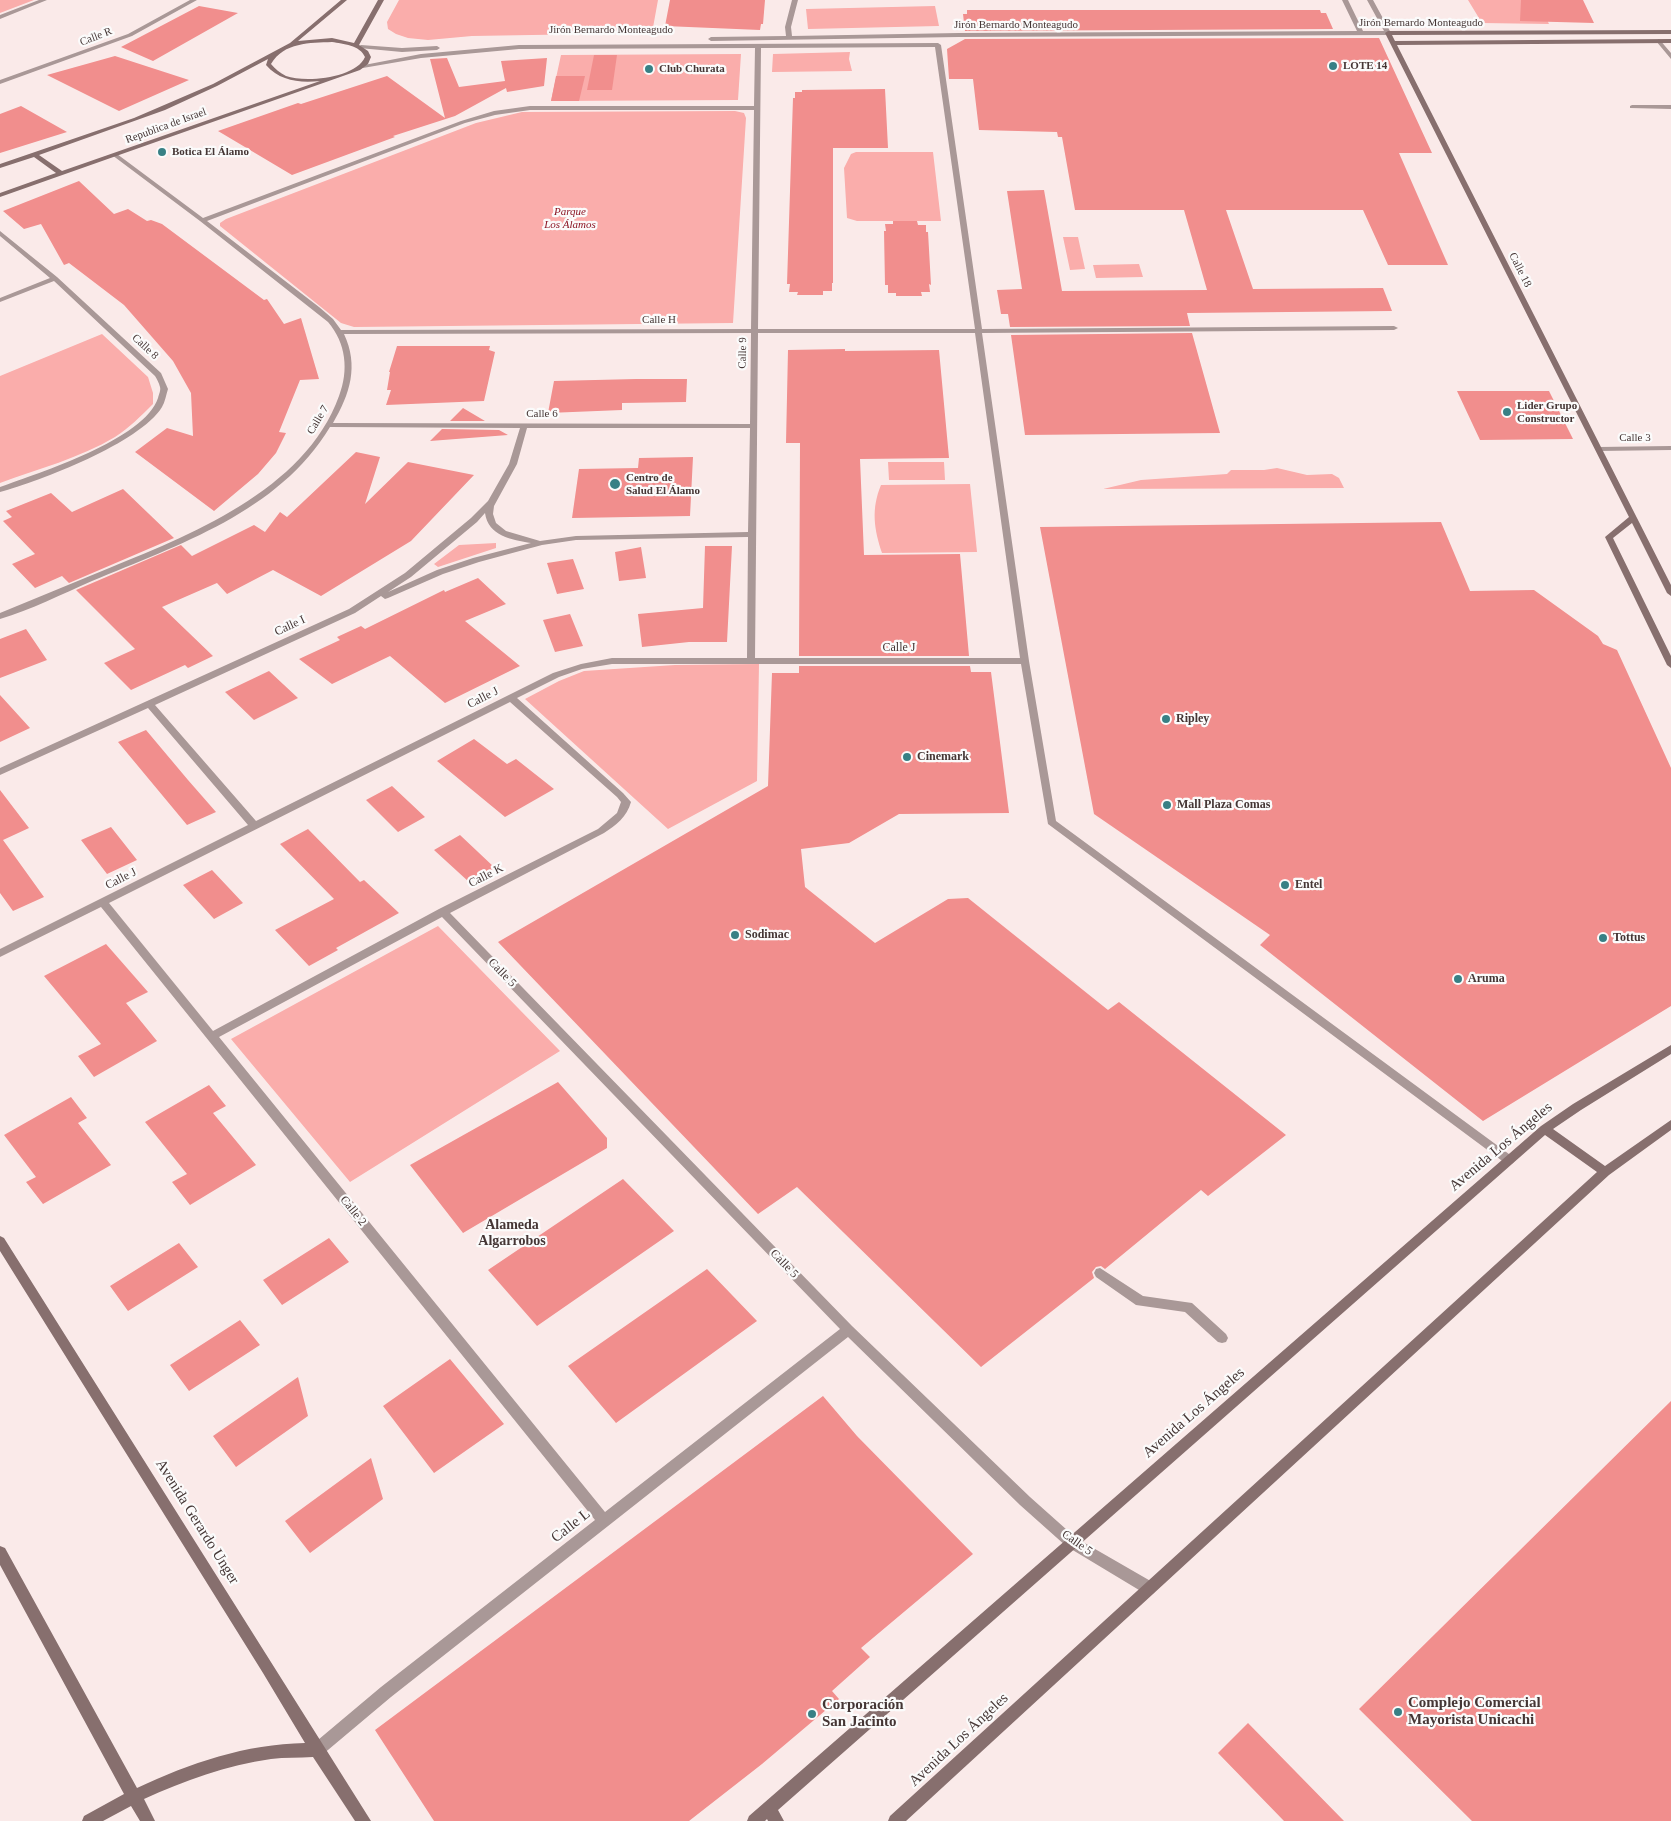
<!DOCTYPE html>
<html>
<head>
<meta charset="utf-8">
<style>
  body { margin:0 }
  canvas { display:block; background:#faeae9 }
</style>
</head>
<body>
<canvas width="1671" height="1821"></canvas>
<script>
const context = document.querySelector('canvas').getContext('2d');
context.lineJoin = 'round';
function fillPath(path, color) {
  context.fillStyle = color;
  context.fill(path, 'evenodd');
}
function strokePath(path, color, width, dash) {
  context.strokeStyle = color;
  context.lineWidth = width;
  context.lineCap = dash ? 'butt' : 'round';
  context.setLineDash(dash || []);
  context.stroke(path);
}
function drawText(font, color, halo, rows, align = 'center') {
  context.font = font + ' Georgia,serif';
  context.lineWidth = 4.5;
  context.setLineDash([]);
  context.textBaseline = 'middle';
  context.strokeStyle = halo;
  context.fillStyle = color;
  for (const [text, x, y, turn = 0] of rows) {
    context.save();
    context.translate(x, y);
    context.rotate((+turn || 0) * Math.PI / 180);
    context.textAlign = isNaN(turn) ? turn : align;
    if (halo) context.strokeText(text, 0, 0);
    context.fillText(text, 0, 0);
    context.restore();
  }
}
fillPath(new Path2D(`
  M0,0H34L0,13Z
  M399,0H658L652,33L472,36L428,40L408,38L396,34L388,29L387,22Z
  M1468,0H1538L1549,24L1482,23Z
  M935,6L939,26L808,29L806,9Z
  M850,52L849,59L852,71L772,72L773,54Z
  M741,54L738,100L551,101L561,55Z
  M735,111L744,113L746,118L733,323L354,327L341,323L220,226V223L226,219L476,123L522,112Z
  M856,152H933L941,221H857L847,218L844,168L851,154Z
  M1063,237H1078L1085,269L1070,270Z
  M1139,264L1143,277L1096,278L1093,265Z
  M102,334L148,377L153,393V404C141,416 129,428 115,437C80,458 38,469 0,483V376Z
  M888,462H944L945,480H889Z
  M1277,468L1307,475L1332,474L1339,478L1344,488L1103,489L1141,480L1227,474L1231,470H1264Z
  M970,484L977,552L882,553C874,529 871,509 881,485Z
  M496,543V548L438,567L434,564L459,545Z
  M759,664L757,781L668,829L525,699L559,681L584,671L675,665Z
  M438,926L560,1051L350,1182L231,1039Z`), '#faadab');
fillPath(new Path2D(`
  M670,0H765L763,24H761L760,30L665,26Z
  M1521,0H1583L1594,23L1520,21Z
  M199,6L238,13L153,61L121,47Z
  M967,10H1320L1321,13H1326L1333,29L965,31L963,14H967Z
  M1379,38L1432,153H1399L1448,265H1388L1363,210H1226L1253,289L1383,288L1392,311L1187,313L1190,326L1010,327L1008,314H1001L997,290L1022,289L1007,191L1044,190L1062,291L1207,290L1184,210H1075L1062,137H1058L1057,132L979,130L973,79H949L947,49L965,39Z
  M594,55H617L612,90H587Z
  M115,56L189,80L119,111L47,75Z
  M447,58L459,87L505,81L501,61L547,58L544,86L507,92L506,88L455,116L393,136L395,137L292,175L218,131L298,103L301,104L387,76L445,118L430,59Z
  M556,76H585L579,101H551Z
  M885,89L888,148H833V283H832V291H823V295H797L798,292H789L790,284H787L793,98H795V92H802V90Z
  M21,106L67,132L0,153V114Z
  M79,181L114,214L128,209L147,221L151,220L162,224L264,300L267,299L284,324L301,318L319,379L300,380L279,432L286,433L276,453L258,474L214,511L135,452L167,428L193,436L191,393L173,361L124,305L69,263L64,265L41,224L24,229L3,211Z
  M893,221H917L918,225H926V232H928L931,285L929,284L930,292H921L922,296H896V293H888V285H885L884,231H886L885,224H893Z
  M1192,333L1220,433L1025,435L1011,335Z
  M397,346H490L489,350L495,352L484,401L386,405L391,390H387L390,372H389Z
  M845,349V351L939,350L949,458L860,459L864,555L960,554L969,656H799L800,443H786L788,350Z
  M636,379H687L686,402L622,403V410L548,413L554,381Z
  M1457,391H1549L1573,439L1480,440Z
  M463,408L485,421H450Z
  M442,429L499,430L508,435L430,441Z
  M356,452L380,457L365,504L408,462L474,475L411,541L321,596L273,570L227,594L217,583L162,607L213,656L188,668L185,665L131,690L104,663L135,649L76,590L181,545L192,556L254,525L265,532L280,512L287,517Z
  M693,457L690,516L572,518L579,469L638,468L639,458Z
  M123,489L174,538L69,583L62,576L35,588L12,564L35,554L3,521L12,517L6,511L51,493L72,512Z
  M1441,522L1470,591L1534,590L1598,636L1603,644L1617,650L1671,768V1006L1483,1121L1260,945L1270,935L1094,814L1040,527Z
  M705,546H732L727,642H689L642,647L638,614L703,608Z
  M641,547L646,578L619,581L615,552Z
  M573,559L584,589L557,594L547,563Z
  M478,578L506,604L465,621L520,666L445,703L390,656L332,684L299,659L340,640L337,637L361,626L365,629L444,590L445,592Z
  M570,614L583,646L555,652L543,620Z
  M26,629L47,660L0,678V639Z
  M799,666H970L971,672H991L1009,813L899,814L849,843L801,849L805,887L875,943L948,899L968,898L1108,1010L1119,1002L1286,1135L1208,1196L1201,1190L1105,1269L1101,1266L1096,1267L1092,1272L1094,1278L981,1367L797,1187L758,1214L498,942L768,786L772,673H799Z
  M269,671L298,698L254,720L225,692Z
  M0,695L30,728L0,742Z
  M146,730L188,780L216,812L187,825L118,742Z
  M474,739L507,764L516,759L554,789L505,817L437,761Z
  M392,786L425,817L398,832L366,800Z
  M0,790L29,828L3,840L44,897L13,911L0,893Z
  M111,827L137,860L107,874L81,840Z
  M308,829L360,882L364,880L399,913L336,948L338,950L309,966L275,930L334,899L280,844Z
  M460,835L495,868L469,882L434,850Z
  M212,870L243,903L214,919L183,885Z
  M106,944L148,992L126,1003L157,1041L94,1077L78,1056L101,1044L44,976Z
  M558,1082L607,1138V1148L463,1233L410,1165Z
  M209,1085L226,1106L213,1113L256,1165L190,1205L172,1182L187,1174L145,1122Z
  M71,1097L87,1118L78,1123L111,1165L43,1204L26,1182L36,1177L4,1135Z
  M623,1179L674,1231L537,1326L488,1270Z
  M329,1238L349,1262L282,1305L263,1280Z
  M179,1243L198,1267L128,1311L110,1286Z
  M707,1269L757,1321L616,1423L568,1366Z
  M240,1320L260,1345L189,1391L170,1365Z
  M450,1359L504,1424L434,1473L383,1406Z
  M298,1377L308,1416L236,1467L213,1436Z
  M823,1396L857,1436L973,1554L861,1648L870,1657L832,1691L839,1699L762,1764L689,1821H434L375,1730Z
  M1671,1401V1821H1472L1359,1709Z
  M371,1458L383,1499L310,1553L285,1521Z
  M1248,1723L1344,1821H1284L1218,1753Z`), '#f18e8d');
fillPath(new Path2D(`
  M39,0H47L0,19V15Z
  M190,0H197L132,36L0,84V80L128,34Z
  M792,0H798L791,27L792,36L959,33L1357,31L1342,0H1348L1363,31H1384L1367,0H1373L1391,33L1388,35L959,37L711,41L708,39L711,37L786,36L785,27Z
  M1659,39L1671,53V59L1656,41Z
  M938,43L941,45L982,329L1394,326L1398,328L1394,330L982,333L1029,661L1056,821L1513,1157L1515,1160L1513,1163L1509,1165L1505,1163L1048,824L1021,664H612L582,669L559,677L517,698L623,793L631,802C627,817 616,825 604,833L450,913L852,1326L1030,1497L1076,1538L1154,1583L1156,1588L1154,1593L1149,1594L1144,1593L1066,1546L1020,1505L848,1337L391,1697L322,1755L317,1757L312,1755L310,1750L312,1745L381,1687L595,1520L101,907L0,957V949L248,825L148,708L0,775V768L349,609L405,573L471,518L488,501L509,464L520,428L330,427C279,512 178,545 92,581C62,594 31,610 0,619V613C34,599 68,585 102,571C188,536 305,491 339,396C349,370 346,343 328,322L200,221L112,155L117,154L203,218L461,121L494,111L530,106H754L755,48L519,49L421,58L357,69V67L359,66L421,54L519,45ZM935,47L975,329H758L761,48ZM530,110H754L751,329L341,330L333,319L319,307L207,221L465,123L495,115ZM751,333L750,424L333,423C350,394 359,366 344,334ZM758,333H975L1020,658H755ZM527,428H750L748,532L576,536L540,541L506,531L496,523L493,514L494,506L517,464ZM485,513C488,536 512,540 531,543L473,558L437,570L388,592L411,577L477,522ZM748,537L747,658H612L581,664L553,673L256,821L155,705L355,613L381,596L385,599L388,598L443,574L479,562L542,545L576,540ZM510,702L617,797L621,802L617,813L598,829L439,909L213,1031L109,903ZM442,917L840,1329L605,1512L219,1037Z
  M361,45L402,48L437,46L440,48L437,50L402,52L359,48V46Z
  M1632,105H1671V109L1630,108V106Z
  M0,231L57,277L161,373L168,389C166,395 165,402 162,407C140,443 40,481 0,492V487C39,473 145,439 158,398C159,394 161,390 160,387C159,383 157,379 155,376L54,281L0,302V298L50,278L0,236Z
  M1671,446V450L1599,451L1595,449L1599,447Z
  M1100,1268L1143,1296L1192,1303L1226,1334L1228,1338L1226,1342L1222,1343L1218,1342L1185,1312L1136,1305L1096,1277L1094,1273L1096,1269Z`), '#a99897');
fillPath(new Path2D(`
  M341,0H347L298,41L332,38L354,43L378,0H384L359,45L368,51L371,57L368,64L360,70L0,197V193L56,173L34,157L0,168V164L134,118L213,84L290,43ZM332,42C343,44 360,45 365,57C356,78 306,83 286,76C280,73 275,69 271,64C284,42 310,43 332,42ZM268,59L266,65C280,81 299,83 320,81L62,171L39,155L165,110L217,86Z
  M1671,30V34L1392,35L1395,41L1671,39V43L1397,45L1671,585V596L1667,593L1632,523L1613,538L1671,656V668L1667,665L1605,537L1629,517L1385,33L1388,31Z
  M1671,1045V1054L1581,1110L1553,1129L1605,1166L1671,1120V1130L1609,1175L906,1821H888L890,1816L1597,1172L1545,1135L778,1810L784,1821H768L767,1819L765,1821H747L749,1816L1541,1126L1573,1104Z
  M0,1236L4,1238L371,1821H355L313,1757C299,1758 285,1757 271,1759C227,1765 184,1781 144,1799L155,1821H140L131,1806L103,1821H82L84,1816L124,1794L0,1565V1546L5,1548L137,1788C190,1763 246,1744 305,1743L263,1673L0,1251Z`), '#876f6e');
for (const [x, y, r, color] of [
  [1333,66,5,"#388085"],
  [649,69,5,"#388085"],
  [162,152,5,"#388085"],
  [1507,412,5,"#388085"],
  [615,484,6,"#388085"],
  [1166,719,5,"#388085"],
  [907,757,5,"#388085"],
  [1167,805,5,"#388085"],
  [1285,885,5,"#388085"],
  [735,935,5,"#388085"],
  [1603,938,5,"#388085"],
  [1458,979,5,"#388085"],
  [1398,1712,5,"#388085"],
  [812,1714,5,"#388085"]
]) {
  const dot = new Path2D();
  dot.arc(x, y, r, 0, 2 * Math.PI);
  context.fillStyle = color;
  context.fill(dot);
  strokePath(dot, '#fbfbfb', 2);
}
drawText('11px', '#453635', '#fbfbfb', [
  ["Jirón Bernardo Monteagudo",1421,23],
  ["Jirón Bernardo Monteagudo",1016,25],
  ["Jirón Bernardo Monteagudo",611,30],
  ["Calle R",96,37,-21],
  ["Republica de Israel",166,126,-20],
  ["Calle 18",1520,270,63],
  ["Calle H",659,320],
  ["Calle 8",145,347,43],
  ["Calle 9",743,353,-89],
  ["Calle 6",542,414],
  ["Calle 7",318,420,-59],
  ["Calle 3",1635,438]
]);
drawText('bold 11px', '#453635', '#fbfbfb', [
  ["LOTE 14",1343,66],
  ["Club Churata",659,69],
  ["Botica El Álamo",172,152],
  ["Lider Grupo",1517,406],
  ["Constructor",1517,419],
  ["Centro de",626,478],
  ["Salud El Álamo",626,491]
], 'left');
drawText('italic 11px', '#8c1625', '#fbfbfb', [
  ["Parque",570,212],
  ["Los Álamos",570,225]
]);
drawText('12px', '#453635', '#fbfbfb', [
  ["Calle I",290,626,-25],
  ["Calle J",899,648],
  ["Calle J",483,698,-27],
  ["Calle K",486,876,-27],
  ["Calle J",121,879,-27],
  ["Calle 5",502,973,46],
  ["Calle 2",353,1211,51],
  ["Calle 5",784,1264,46],
  ["Calle 5",1077,1543,35]
]);
drawText('bold 12px', '#453635', '#fbfbfb', [
  ["Ripley",1176,719],
  ["Cinemark",917,757],
  ["Mall Plaza Comas",1177,805],
  ["Entel",1295,885],
  ["Sodimac",745,935],
  ["Tottus",1613,938],
  ["Aruma",1468,979]
], 'left');
drawText('bold 14px', '#453635', '#fbfbfb', [
  ["Alameda",512,1225],
  ["Algarrobos",512,1241]
]);
drawText('15px', '#453635', '#fbfbfb', [
  ["Avenida Los Ángeles",1501,1147,-40],
  ["Avenida Los Ángeles",1194,1413,-41],
  ["Avenida Gerardo Unger",197,1522,58],
  ["Calle L",571,1526,-38],
  ["Avenida Los Ángeles",959,1740,-43]
]);
drawText('bold 15px', '#453635', '#fbfbfb', [
  ["Complejo Comercial",1408,1703],
  ["Mayorista Unicachi",1408,1720],
  ["Corporación",822,1705],
  ["San Jacinto",822,1722]
], 'left');
</script>
</body>
</html>
